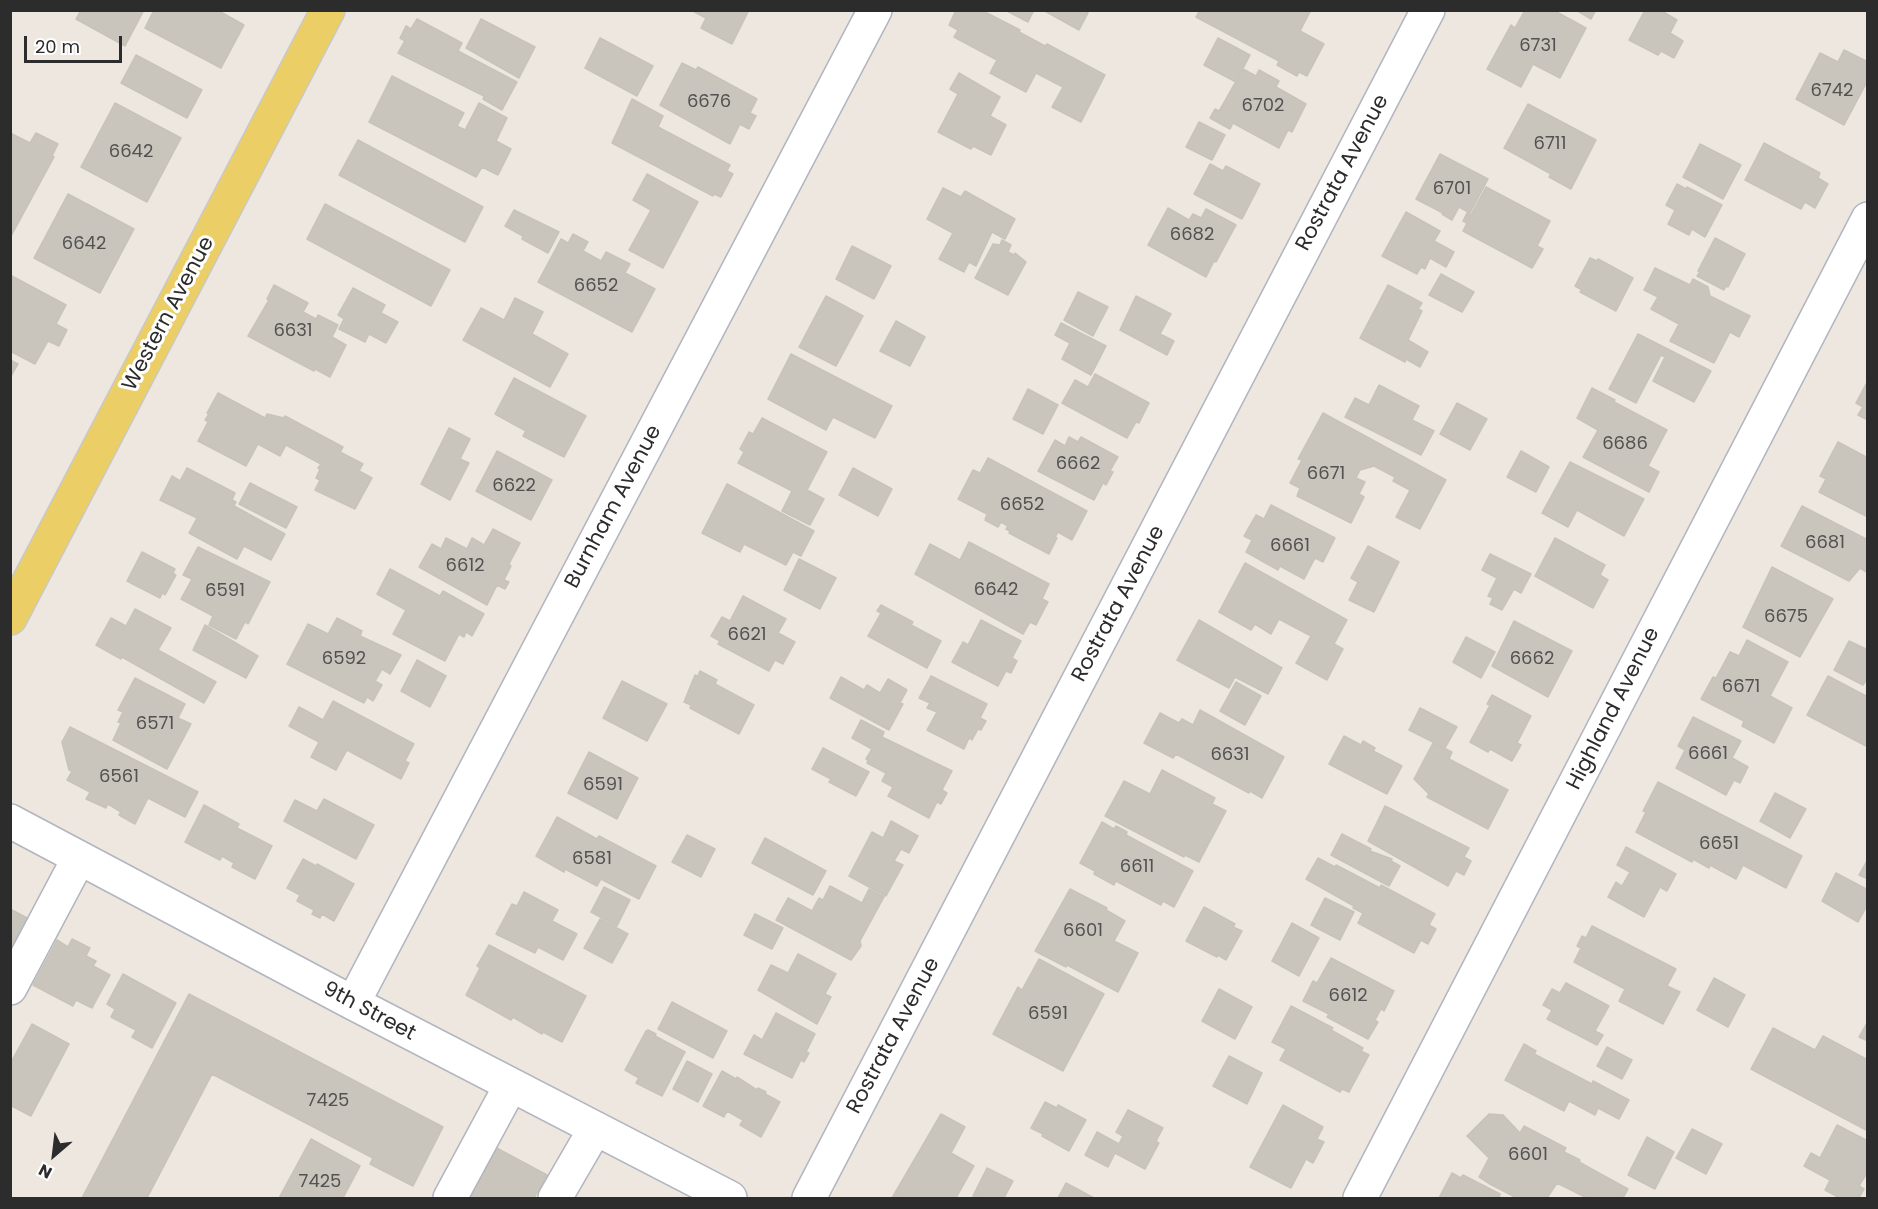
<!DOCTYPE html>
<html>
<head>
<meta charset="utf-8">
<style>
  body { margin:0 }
  #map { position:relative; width:1878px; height:1209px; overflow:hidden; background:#ede7df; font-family:Poppins,sans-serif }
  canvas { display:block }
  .frame { position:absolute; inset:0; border:12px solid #2c2c2c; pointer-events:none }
  .north { position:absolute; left:24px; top:1125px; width:60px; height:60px; -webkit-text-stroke:4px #fff; paint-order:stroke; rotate:208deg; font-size:16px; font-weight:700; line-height:24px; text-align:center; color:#2c2c2c }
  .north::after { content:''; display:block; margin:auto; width:21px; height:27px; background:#2c2c2c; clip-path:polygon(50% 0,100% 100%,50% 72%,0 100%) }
  .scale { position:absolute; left:24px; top:36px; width:98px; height:27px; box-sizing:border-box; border:3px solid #2c2c2c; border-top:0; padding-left:8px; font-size:18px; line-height:21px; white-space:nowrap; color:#2c2c2c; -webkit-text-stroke:4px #fff; paint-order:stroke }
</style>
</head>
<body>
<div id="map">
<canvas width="1878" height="1209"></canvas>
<div class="frame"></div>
<div class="north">N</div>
<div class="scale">20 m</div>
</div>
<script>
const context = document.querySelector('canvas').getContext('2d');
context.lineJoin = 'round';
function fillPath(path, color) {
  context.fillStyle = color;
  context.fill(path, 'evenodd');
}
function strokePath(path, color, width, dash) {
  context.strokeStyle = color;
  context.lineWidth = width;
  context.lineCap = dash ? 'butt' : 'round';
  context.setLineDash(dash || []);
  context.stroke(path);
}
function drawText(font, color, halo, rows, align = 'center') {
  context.font = font + ' Poppins,sans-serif';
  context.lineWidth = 6;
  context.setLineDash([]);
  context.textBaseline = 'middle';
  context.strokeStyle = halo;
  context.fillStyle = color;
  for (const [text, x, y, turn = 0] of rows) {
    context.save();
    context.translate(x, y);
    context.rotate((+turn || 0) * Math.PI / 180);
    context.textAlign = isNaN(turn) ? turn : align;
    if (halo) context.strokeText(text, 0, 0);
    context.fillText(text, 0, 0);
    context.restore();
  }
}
const building = new Path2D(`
  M81,10H144L125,46L76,19Z
  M154,10H217L244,25L221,68L145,28Z
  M691,10H749L732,44L701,28L706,18Z
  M956,10L966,13L968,10H981L1020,30L1019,32L1045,46L1047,44L1105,75L1081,122L1052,107L1063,87L1036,73L1026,92L990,73L997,60L954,37L958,30L949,25Z
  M1005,10H1034L1028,22Z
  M1043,10H1083L1088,13L1079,30Z
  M1200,10H1311L1300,31L1324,44L1307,76L1299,72L1297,76L1277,65L1279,61L1196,17Z
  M1525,10H1553L1586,28L1560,78L1533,64L1521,87L1487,69L1511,25L1515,28Z
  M1576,10H1596L1591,19Z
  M1645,10H1660L1677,20L1670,33L1683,41L1674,58L1661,51L1658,55L1629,40Z
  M417,19L462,43L458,51L517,82L502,110L483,99L484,96L398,53L405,41L400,38L406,26L411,29Z
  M481,19L535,47L519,78L466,48Z
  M600,38L653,66L637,96L585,68Z
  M1218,38L1250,55L1236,82L1204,65Z
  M1844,50L1868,62V80L1844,125L1796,99L1820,53L1838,62Z
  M136,55L202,90L187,118L121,83Z
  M682,63L696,70L698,67L757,99L750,113L756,116L749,129L740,124L730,144L660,105Z
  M1243,69L1256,76L1259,70L1279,81L1276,87L1306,104L1292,132L1288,130L1279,148L1233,123L1230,129L1210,118L1215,109L1219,111Z
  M959,73L1000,97L990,116L1006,125L991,155L973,146L971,149L938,132L958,94L950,89Z
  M392,76L464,113L457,126L465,130L479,103L507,118L496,141L511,149L498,175L482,167L476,177L369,122Z
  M632,99L663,116L658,127L730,165L727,171L733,174L721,197L714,194L713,196L612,143Z
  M115,103L181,138L147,202L81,167Z
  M1528,104L1596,140L1571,189L1549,177L1551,174L1504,148Z
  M1199,122L1225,135L1212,160L1186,147Z
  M10,133L30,143L36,133L58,144L52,156L54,157L10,238Z
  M358,140L483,207L465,242L339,175Z
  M1764,143L1820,173L1818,178L1828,184L1815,208L1805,202L1801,209L1745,180Z
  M1700,144L1741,165L1723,199L1683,177Z
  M1440,154L1488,179L1470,213L1459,207L1452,220L1442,214L1443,213L1416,199Z
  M1210,164L1223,171L1226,166L1260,184L1242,219L1194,194Z
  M647,174L698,202L663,268L629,250L651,210L633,200Z
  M1677,184L1686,189L1687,187L1722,205L1705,237L1692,229L1689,235L1668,224L1675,210L1666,205Z
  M1486,187L1550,221L1537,246L1543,249L1532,268L1463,231L1467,223L1463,221L1467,213L1471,215Z
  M943,188L961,197L965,191L1015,219L1005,239L992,232L976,266L969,262L964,272L939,259L953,233L927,219Z
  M68,194L134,229L100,293L34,258Z
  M325,204L450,270L431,306L307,239Z
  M1168,208L1189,220L1193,214L1201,218L1206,209L1236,225L1216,262L1214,261L1206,277L1148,245Z
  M514,210L559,232L548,253L522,239L523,236L505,226Z
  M1406,212L1440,231L1434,241L1454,252L1446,267L1430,258L1425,269L1421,267L1417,274L1382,256Z
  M573,234L588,242L583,251L601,261L606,252L630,264L625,273L655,289L632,332L538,282L561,239L568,243Z
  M1715,238L1745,254L1728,287L1726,286L1724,290L1697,276L1700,272L1698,271Z
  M1002,240L1011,245L1008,252L1014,255L1015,253L1026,262L1008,295L975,278L993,244L1000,245Z
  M852,246L891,266L874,299L836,279Z
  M1590,258L1597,261L1598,259L1633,278L1616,311L1580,292L1582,290L1575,286Z
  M1655,268L1690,285L1693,279L1708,287L1710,296L1750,316L1739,337L1730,332L1714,363L1670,341L1679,324L1651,309L1658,297L1644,290Z
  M1441,274L1474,292L1462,312L1429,295Z
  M10,275L66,305L56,324L67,330L59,346L48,341L35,364L10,351Z
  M274,285L308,303L303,312L316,319L318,315L338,325L332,337L346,345L330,377L315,369L314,371L248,336L269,300L267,299Z
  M1388,285L1422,303L1418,309L1422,311L1408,340L1428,352L1420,367L1406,359L1405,362L1360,338Z
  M353,288L385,305L381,313L398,322L386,343L369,334L365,342L339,329L344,319L338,315Z
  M1078,292L1108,307L1093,336L1064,320Z
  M826,296L863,316L836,366L799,347Z
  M1136,296L1171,314L1160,334L1174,341L1167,355L1120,330Z
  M515,298L543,312L532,334L568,354L550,387L463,340L481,308L504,320Z
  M896,321L925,337L910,366L880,351Z
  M1061,323L1106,346L1091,375L1062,359L1070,343L1055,335Z
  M1638,334L1711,371L1694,402L1653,381L1665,357L1661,355L1636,403L1609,389Z
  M791,354L892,406L875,438L833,417L826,430L768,399Z
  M10,360L18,364L10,378Z
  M1095,374L1149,403L1139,423L1136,422L1127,438L1062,403L1075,380L1088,387Z
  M514,378L586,416L564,457L523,436L526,431L495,414Z
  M1866,384L1868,385V420L1858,415L1863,407L1856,403Z
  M1379,385L1419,406L1412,420L1434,431L1421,455L1345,417L1355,398L1369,405Z
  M1592,388L1615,400L1614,402L1667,430L1648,466L1659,472L1649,492L1583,457L1598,430L1577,418Z
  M1028,389L1058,405L1043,434L1013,419Z
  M218,393L265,418L267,414L284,418L285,416L343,447L340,452L363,464L359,471L372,478L355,509L315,490L320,480L316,478L320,469L318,468L321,464L286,445L280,456L258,444L246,466L198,441L208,422L205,420L209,414L207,413Z
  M1457,403L1487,419L1470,450L1440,434Z
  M1323,413L1446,480L1420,529L1396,517L1410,490L1393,481L1395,477L1374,466L1360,470L1356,478L1365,482L1359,494L1364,497L1351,523L1297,496L1300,488L1290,483L1302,460L1298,459Z
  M762,418L827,452L807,490L824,499L810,525L782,511L792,491L738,463L744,452L740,449L749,432L753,434Z
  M449,428L470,439L460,459L469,463L450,500L421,484Z
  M1069,437L1078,442L1081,437L1118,457L1110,471L1113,472L1106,485L1103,483L1094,500L1038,471L1055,440L1065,446Z
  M1838,442L1868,458V517L1819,492L1826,479L1820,476Z
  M497,451L552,480L531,520L476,491Z
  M1521,451L1549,467L1536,492L1507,477Z
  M988,458L1087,511L1072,540L1058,532L1055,537L1057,538L1049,554L1009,533L1010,531L1006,529L1008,526L1001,522L998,527L985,520L987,514L958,499L973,470L980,473Z
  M1570,462L1644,499L1624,536L1577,510L1568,527L1542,513Z
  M187,468L235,493L232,500L236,502L234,506L285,534L271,560L244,546L237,559L189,533L197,518L160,500L172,476L180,481Z
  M853,468L892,489L878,516L839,495Z
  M250,483L297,507L286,528L239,504Z
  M727,484L814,531L801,556L793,552L786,565L744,544L740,552L702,533Z
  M1271,505L1335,538L1323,562L1315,558L1304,579L1280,566L1278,570L1246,552L1252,540L1244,536L1256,515L1264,519Z
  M1802,506L1868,540V573L1860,568L1849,581L1781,546Z
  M493,529L520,543L509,564L511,566L504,580L509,582L505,589L497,585L487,605L419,567L432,544L441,549L446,538L467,549L472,538L484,545Z
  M1555,538L1605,565L1600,575L1608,580L1593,608L1535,576Z
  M969,542L1049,584L1042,599L1048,602L1036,625L1030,622L1023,634L915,574L930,544L960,560Z
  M1368,546L1399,562L1374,612L1349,600L1358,582L1351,578Z
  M198,547L270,582L248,624L245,622L236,639L209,625L213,616L181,599L192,579L183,575Z
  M142,552L175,569L173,573L176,575L165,595L162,593L160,598L127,581Z
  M1490,554L1531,574L1521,593L1514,589L1502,610L1490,604L1493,598L1488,596L1497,578L1482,570Z
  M799,559L836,578L820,609L784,590Z
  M1245,563L1347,620L1334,644L1343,649L1327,680L1296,663L1311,636L1279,619L1271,634L1255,624L1251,630L1219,612Z
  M1772,567L1833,599L1800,657L1743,627Z
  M390,569L440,596L443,591L484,614L472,636L466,632L464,637L459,634L445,661L393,634L406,610L377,594Z
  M743,596L786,619L778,633L795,642L783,664L775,660L769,671L718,644L720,641L711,636L722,617L730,621Z
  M881,605L913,622L911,625L941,641L927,668L868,636L881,613L877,611Z
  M135,609L171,628L158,650L216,682L204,703L122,657L121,659L96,645L111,618L126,626Z
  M337,618L362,631L360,636L401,655L390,674L382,669L375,681L382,685L373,701L367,697L364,703L287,664L308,624L328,634Z
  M981,620L1021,641L1012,658L1017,661L1011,673L1006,671L998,686L952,662L963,642L968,645Z
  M1199,620L1282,668L1268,694L1235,677L1229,688L1177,660Z
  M1514,621L1572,651L1548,697L1492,666Z
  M205,625L258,656L246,678L193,650Z
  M1466,637L1495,652L1481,678L1453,662Z
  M1747,640L1788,662L1770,696L1792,708L1774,743L1742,726L1744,721L1701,699L1713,677L1716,678L1730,652L1739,656Z
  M1849,641L1868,650V677L1863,685L1834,670Z
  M417,660L446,676L430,707L401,691Z
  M700,671L717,680L715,684L754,705L739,734L690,708L691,705L684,702L695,675L698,676Z
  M931,676L987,704L980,718L986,721L981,730L978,729L972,740L969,738L964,749L927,730L937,712L927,708L930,703L919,698Z
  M1828,676L1868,697V747L1807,715Z
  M841,677L864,690L867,685L880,693L888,679L907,690L900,703L903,704L889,730L830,698Z
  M135,678L185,704L178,718L191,724L167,769L113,740L121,723L118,722L123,712L118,710Z
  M622,681L667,704L647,741L603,718Z
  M1236,682L1261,696L1245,725L1220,711Z
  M1492,695L1531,716L1517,743L1521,745L1512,761L1490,749L1488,752L1470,742L1490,705L1487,704Z
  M333,701L414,744L405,761L409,763L401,779L347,750L336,770L311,757L319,742L289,726L299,707L323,720Z
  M1420,708L1457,727L1445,748L1409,730Z
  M1200,710L1284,757L1262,798L1250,791L1249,793L1176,754L1173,758L1144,743L1160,713L1179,723L1182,719L1193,725Z
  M1693,717L1741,741L1732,758L1748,767L1740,783L1734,780L1726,795L1676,768L1685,750L1678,746Z
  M861,720L884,732L882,737L952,771L942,790L947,793L941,804L937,802L929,818L888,796L893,787L882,781L886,773L867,763L868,760L866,759L872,749L852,738Z
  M70,727L198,792L185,817L148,798L135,824L119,815L121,812L108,804L106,808L86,799L90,792L67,780L72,771L69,770L62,742Z
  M1344,736L1361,745L1363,741L1375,748L1373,751L1402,766L1387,794L1329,764Z
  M1433,743L1452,752L1449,759L1508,790L1488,829L1427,797L1429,794L1414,779Z
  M823,748L869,772L856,796L829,782L831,779L812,769Z
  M589,752L638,778L617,819L568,793Z
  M1162,770L1215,798L1212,804L1226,811L1199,862L1185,855L1184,857L1105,816L1124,781L1150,794Z
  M1658,782L1802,856L1786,888L1743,865L1736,879L1710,865L1709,868L1693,859L1692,862L1636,832L1646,812L1643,811Z
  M1775,793L1806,809L1790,838L1760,821Z
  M324,799L374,825L356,859L284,821L295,800L317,811Z
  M204,805L239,824L237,828L272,846L255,879L232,867L234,863L222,856L220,860L185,842Z
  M1385,806L1469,848L1464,857L1471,861L1464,875L1456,871L1448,886L1368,841Z
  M557,817L597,839L599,836L656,866L639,899L601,879L597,886L565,869L564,872L536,856Z
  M891,821L918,836L909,853L901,849L894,861L903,865L886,896L849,876L872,832L883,838Z
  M1102,822L1114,829L1116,826L1127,832L1126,835L1193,871L1174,907L1163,901L1161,905L1116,881L1114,885L1094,874L1095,871L1080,863Z
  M1342,834L1371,849L1370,851L1392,859L1391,861L1400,866L1389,886L1331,855Z
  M687,835L715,849L701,877L672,862Z
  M765,838L826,871L813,895L752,863Z
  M1626,847L1676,874L1667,891L1660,887L1644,917L1608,897L1616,882L1622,886L1630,872L1617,865Z
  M1318,858L1335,867L1336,865L1380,888L1381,885L1435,914L1429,925L1436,929L1428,944L1421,940L1414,953L1358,923L1363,913L1353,908L1354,906L1306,879Z
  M303,859L316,866L317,864L354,884L334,921L322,914L320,918L312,914L314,910L297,901L300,895L287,888Z
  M1868,859V879L1859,875Z
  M1836,873L1868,890V904L1858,922L1822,901Z
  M830,886L862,903L869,889L884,897L860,941L861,946L851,960L776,920L788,898L812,911L819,898L823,900Z
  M604,887L630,900L617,926L591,912Z
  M1070,889L1107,908L1106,910L1125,921L1114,941L1138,953L1118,992L1067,965L1066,967L1035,951Z
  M524,892L558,910L552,921L577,934L563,960L538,947L535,953L496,934L512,904L517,906Z
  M1325,898L1354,912L1340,940L1311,925Z
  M1204,907L1235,924L1233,927L1242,931L1226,960L1218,955L1217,957L1186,941Z
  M12,910L29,919L10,951V913Z
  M755,914L783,928L772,949L744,935Z
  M600,919L628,934L612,963L584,948Z
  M1292,923L1319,938L1299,976L1272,961Z
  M1592,926L1676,969L1667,986L1680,992L1663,1024L1619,1001L1625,989L1574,962L1581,948L1577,946L1582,936L1586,938Z
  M72,939L90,948L86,956L96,961L93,966L110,975L92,1008L76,1000L73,1006L33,985L57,940L68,947Z
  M489,945L586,996L562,1042L543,1032L542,1034L513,1017L511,1020L466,995L480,968L477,966Z
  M798,954L836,974L825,994L831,997L817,1024L758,990L771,965L788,973Z
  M1331,958L1394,991L1384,1011L1381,1009L1375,1020L1378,1022L1368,1039L1327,1017L1329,1014L1303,1001L1313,981L1317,983Z
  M1039,959L1104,994L1063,1071L993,1034L1018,987L1022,990Z
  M123,974L176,1003L152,1048L132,1037L136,1030L111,1017L115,1009L107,1004Z
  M1714,978L1745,995L1728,1027L1697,1010Z
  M1566,983L1609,1006L1595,1031L1603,1035L1597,1045L1547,1019L1552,1010L1543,1005L1552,989L1560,993Z
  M1219,989L1252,1007L1235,1039L1202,1021Z
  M189,994L443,1127L413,1186L370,1164L373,1158L212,1074L147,1198H82Z
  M672,1002L727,1031L713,1058L658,1029Z
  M1291,1006L1333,1028L1331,1030L1363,1048L1361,1051L1369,1055L1349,1092L1342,1089L1340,1092L1280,1060L1286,1049L1272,1042Z
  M776,1013L815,1034L806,1052L809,1053L804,1062L801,1060L792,1078L744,1054L754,1035L762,1040Z
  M1868,1021V1041L1859,1037Z
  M32,1024L69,1044L31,1116L10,1105V1064Z
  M1773,1028L1815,1050L1823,1036L1868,1060V1131L1751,1069Z
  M648,1030L656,1034L655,1036L685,1052L662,1096L636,1083L639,1078L625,1070L646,1031Z
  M1524,1044L1536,1051L1534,1054L1592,1084L1593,1081L1629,1100L1619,1119L1598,1108L1595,1115L1569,1101L1564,1111L1505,1080Z
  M1607,1047L1632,1060L1622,1079L1597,1066Z
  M1229,1056L1262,1073L1247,1104L1213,1086Z
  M687,1061L712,1074L698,1102L673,1089Z
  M722,1071L736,1079L737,1077L757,1090L758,1088L766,1092L765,1094L780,1102L761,1137L740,1125L743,1120L727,1111L724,1117L703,1106Z
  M1045,1102L1057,1108L1058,1105L1086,1120L1069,1151L1042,1136L1043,1134L1031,1128Z
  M1283,1105L1323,1127L1317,1139L1324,1142L1313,1163L1306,1159L1291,1188L1250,1167Z
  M1128,1110L1163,1128L1156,1141L1159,1143L1145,1169L1115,1153L1108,1167L1085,1155L1097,1132L1119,1144L1123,1136L1116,1132Z
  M941,1114L965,1127L951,1153L974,1166L956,1198H892Z
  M1489,1114L1503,1115L1520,1133L1524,1126L1566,1148L1564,1152L1580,1160L1579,1162L1628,1189L1623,1198H1587L1557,1183L1547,1198H1517L1488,1183L1479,1177L1489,1158L1467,1136Z
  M1837,1125L1868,1141V1171L1859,1186L1864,1189L1859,1198H1840L1825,1190L1830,1180L1804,1166L1811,1153L1820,1158Z
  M1692,1129L1722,1144L1706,1174L1676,1158Z
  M1647,1137L1674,1152L1655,1189L1628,1175Z
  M311,1139L360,1166L343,1198H279Z
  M491,1145L547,1175L534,1198H463Z
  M987,1168L1013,1181L1004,1198H978L973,1196Z
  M1452,1173L1461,1178L1463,1175L1500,1194L1499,1197L1502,1198H1439Z
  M1066,1183L1094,1198H1058Z`);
fillPath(building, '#c9c5bd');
strokePath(building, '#c8c3b8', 1.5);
const minor = new Path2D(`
  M10,821L353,1003L730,1198
  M10,988L79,858
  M353,1003L875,10
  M450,1198L511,1085
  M555,1198L595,1129
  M809,1198L1428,10
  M1360,1198L1868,219`);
const major = new Path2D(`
  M10,618L328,10`);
strokePath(minor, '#b2b5bf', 36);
strokePath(major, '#c8c8c8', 36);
strokePath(minor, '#fff', 33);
strokePath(major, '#ebcf66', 33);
drawText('18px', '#535250', null, [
  ["6731",1538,46],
  ["6742",1832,91],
  ["6676",709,102],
  ["6702",1263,106],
  ["6711",1550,144],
  ["6642",131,152],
  ["6701",1452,189],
  ["6682",1192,235],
  ["6642",84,244],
  ["6652",596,286],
  ["6631",293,331],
  ["6686",1625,444],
  ["6662",1078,464],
  ["6671",1326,474],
  ["6622",514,486],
  ["6652",1022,505],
  ["6681",1825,543],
  ["6661",1290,546],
  ["6612",465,566],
  ["6642",996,590],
  ["6591",225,591],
  ["6675",1786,617],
  ["6621",747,635],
  ["6592",344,659],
  ["6662",1532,659],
  ["6671",1741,687],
  ["6571",155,724],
  ["6661",1708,754],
  ["6631",1230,755],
  ["6561",119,777],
  ["6591",603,785],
  ["6651",1719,844],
  ["6581",592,859],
  ["6611",1137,867],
  ["6601",1083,931],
  ["6612",1348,996],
  ["6591",1048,1014],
  ["7425",328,1101],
  ["6601",1528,1155],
  ["7425",320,1182]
]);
drawText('21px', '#2c2c2c', '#fff', [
  ["Rostrata Avenue",1343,173,-62],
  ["Western Avenue",169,314,-62],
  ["Burnham Avenue",614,507,-62],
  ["Rostrata Avenue",1119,604,-62],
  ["Highland Avenue",1614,709,-63],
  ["9th Street",369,1012,28],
  ["Rostrata Avenue",894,1036,-62]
]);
</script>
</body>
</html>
